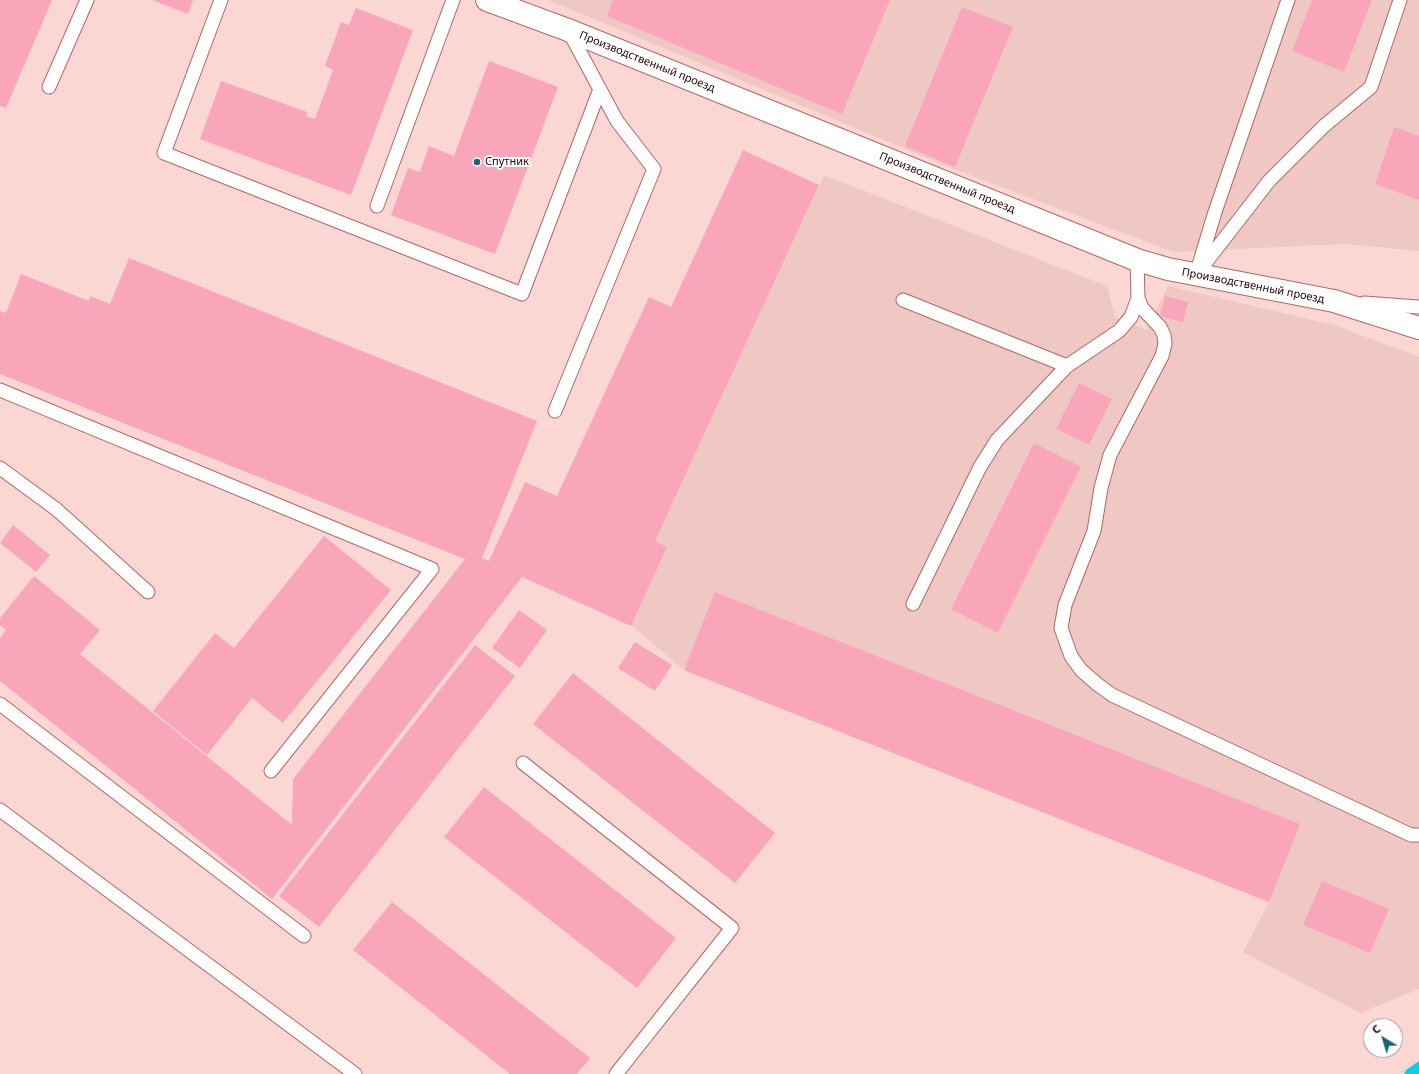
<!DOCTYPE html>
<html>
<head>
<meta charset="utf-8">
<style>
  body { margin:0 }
  #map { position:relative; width:1419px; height:1074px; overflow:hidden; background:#fbd7d4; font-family:"Noto Sans",sans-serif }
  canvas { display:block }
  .north { position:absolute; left:1363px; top:1018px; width:40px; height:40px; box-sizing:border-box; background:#fff; border:1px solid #a49a9a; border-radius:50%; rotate:322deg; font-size:11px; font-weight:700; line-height:16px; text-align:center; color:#1c0203 }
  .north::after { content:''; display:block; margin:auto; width:14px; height:18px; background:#17656c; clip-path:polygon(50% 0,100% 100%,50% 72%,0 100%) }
</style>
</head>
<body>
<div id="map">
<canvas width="1419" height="1074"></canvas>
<div class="north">С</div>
</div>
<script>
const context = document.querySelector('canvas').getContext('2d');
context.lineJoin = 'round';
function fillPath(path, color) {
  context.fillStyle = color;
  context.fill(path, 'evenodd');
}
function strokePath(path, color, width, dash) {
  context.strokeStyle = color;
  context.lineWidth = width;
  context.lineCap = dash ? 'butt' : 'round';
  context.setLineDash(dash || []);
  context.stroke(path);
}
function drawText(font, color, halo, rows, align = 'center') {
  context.font = font + ' "Noto Sans",sans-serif';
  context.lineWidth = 4;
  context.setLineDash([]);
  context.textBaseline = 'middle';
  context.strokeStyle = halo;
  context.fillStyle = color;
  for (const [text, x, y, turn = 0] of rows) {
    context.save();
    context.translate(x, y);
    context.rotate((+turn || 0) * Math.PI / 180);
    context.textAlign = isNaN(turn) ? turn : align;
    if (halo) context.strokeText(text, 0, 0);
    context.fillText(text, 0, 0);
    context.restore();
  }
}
fillPath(new Path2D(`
  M548,0H1419V251L1344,244L1173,252L951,168Z
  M824,175L1107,286L1115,317L1147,330L1168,286L1334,325L1419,357V989L1360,1013L1243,952L1269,902L684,670L631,625L667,547L655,541Z`), '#efc8c4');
fillPath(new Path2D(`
  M1419,1061V1074H1404L1406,1070Z`), '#0dcfde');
fillPath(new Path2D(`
  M0,0H52L6,108L0,106Z
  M152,0H193L188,14Z
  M613,0H890L842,114L607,16Z
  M1312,0H1372L1344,72L1292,51Z
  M962,7L1013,27L955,167L905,146Z
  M356,8L413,30L351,195L200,139L221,81L307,112L306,116L315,119L333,70L325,66L341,22L349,25Z
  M489,61L558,87L495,254L391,215L408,168L420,172L429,146L454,156Z
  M1394,127L1419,136V200L1375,184Z
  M743,150L819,185L655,541L667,547L631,626L522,577L272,899L0,681V638L6,630L0,625V618L34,576L100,630L80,654L292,825L293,779L465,559L0,374V311L6,313L21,274L89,301L90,296L110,304L129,258L537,421L482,558L489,561L525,482L557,496L649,297L671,307Z
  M1165,296L1188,302L1183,322L1160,316Z
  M1079,383L1112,399L1089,445L1056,429Z
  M1034,443L1081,467L998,633L951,609Z
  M13,525L50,555L36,572L0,543Z
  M324,536L391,590L283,723L252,698L207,755L153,711L215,633L234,648Z
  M715,592L1300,824L1269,902L684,670Z
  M519,610L547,630L520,668L492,648Z
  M635,642L672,665L655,691L618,668Z
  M475,645L515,676L319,927L279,896Z
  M573,673L775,833L735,883L533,724Z
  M484,787L676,938L637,988L444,837Z
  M1322,881L1389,909L1370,953L1303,925Z
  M392,902L590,1058L577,1074H510L353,950Z`), '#faa6ba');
const lane = new Path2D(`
  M221,0L164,153L522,294L600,89
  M49,87L87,0
  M377,206L453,0
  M1198,268L1215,212L1288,0
  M1196,275L1269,181L1324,126L1371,87L1400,0
  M1138,298L1142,308L1160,327L1164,335L1165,344L1162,356L1110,455L1101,488L1094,531L1065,605L1061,628L1071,656L1081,670L1097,684L1112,695L1411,835H1419
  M903,300L1067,366
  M1364,303L1419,307
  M0,390L432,569L271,771
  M555,411L654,169L617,121L568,30
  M0,468L56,509L148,592
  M913,604L980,467L997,440L1067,366L1119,331L1131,317L1138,298L1137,260
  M0,704L304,936
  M523,763L732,928L616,1074
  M0,810L355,1074`);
const street = new Path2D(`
  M487,0L568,30L1137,260L1168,269L1334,301L1419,328`);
strokePath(lane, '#b46661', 15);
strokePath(street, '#b46661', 24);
strokePath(lane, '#fff', 13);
strokePath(street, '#fff', 22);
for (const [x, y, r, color] of [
  [477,162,4,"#17656c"]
]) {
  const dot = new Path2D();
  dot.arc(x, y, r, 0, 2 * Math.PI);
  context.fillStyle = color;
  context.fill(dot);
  strokePath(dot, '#fff', 1.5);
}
drawText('11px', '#1c0203', '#fff', [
  ["Производственный проезд",647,62,22],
  ["Производственный проезд",947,183,22],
  ["Производственный проезд",1253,286,11]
]);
drawText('11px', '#1c0203', '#fff', [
  ["Спутник",485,162]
], 'left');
</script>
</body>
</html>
